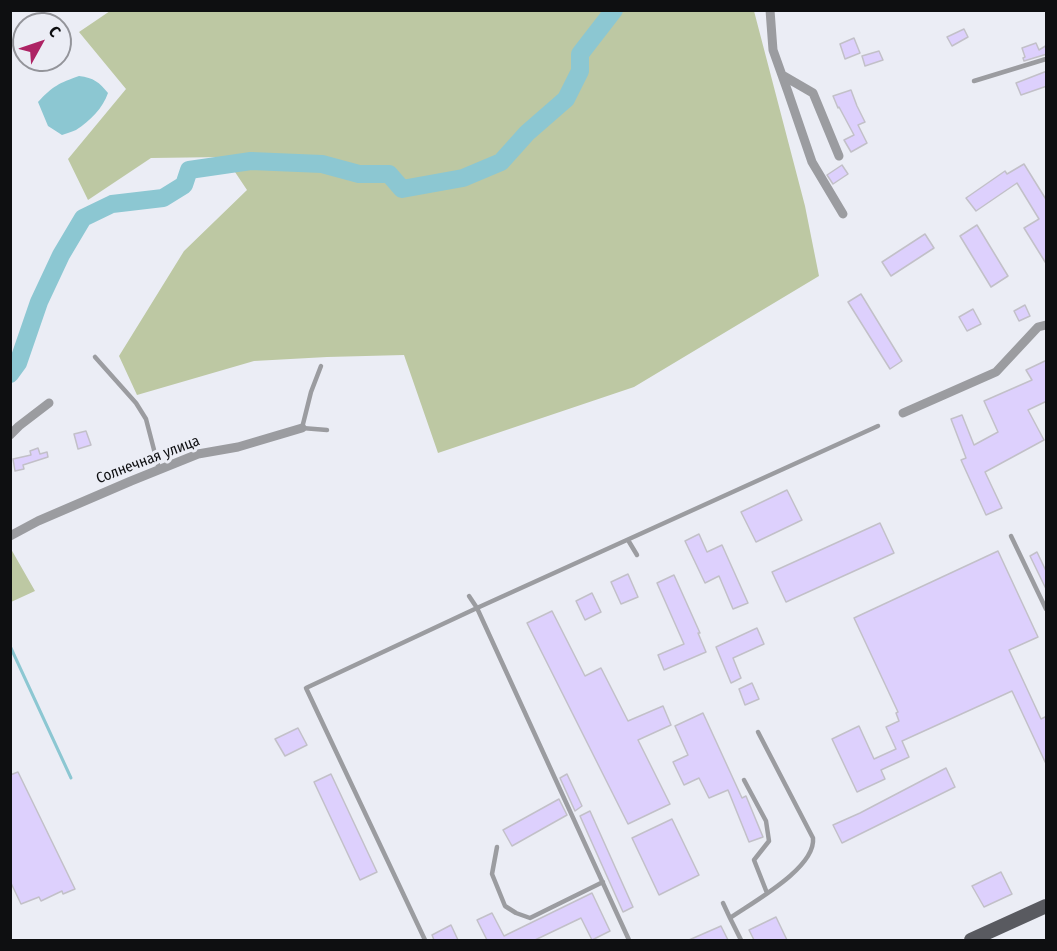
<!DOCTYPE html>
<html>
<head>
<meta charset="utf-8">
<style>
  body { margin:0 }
  #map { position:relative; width:1057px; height:951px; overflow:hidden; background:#ebedf5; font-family:"Fira Sans Condensed",sans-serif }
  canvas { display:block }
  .frame { position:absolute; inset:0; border:12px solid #0e0f11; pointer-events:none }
  .north { position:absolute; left:12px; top:12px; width:60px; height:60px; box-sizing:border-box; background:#ebedf5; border:2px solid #93949a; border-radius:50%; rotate:50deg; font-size:16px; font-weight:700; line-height:24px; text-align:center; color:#0e0f11 }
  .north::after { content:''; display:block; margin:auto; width:21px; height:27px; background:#ad2364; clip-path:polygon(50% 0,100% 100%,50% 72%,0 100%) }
</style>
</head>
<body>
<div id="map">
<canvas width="1057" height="951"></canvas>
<div class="frame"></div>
<div class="north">С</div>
</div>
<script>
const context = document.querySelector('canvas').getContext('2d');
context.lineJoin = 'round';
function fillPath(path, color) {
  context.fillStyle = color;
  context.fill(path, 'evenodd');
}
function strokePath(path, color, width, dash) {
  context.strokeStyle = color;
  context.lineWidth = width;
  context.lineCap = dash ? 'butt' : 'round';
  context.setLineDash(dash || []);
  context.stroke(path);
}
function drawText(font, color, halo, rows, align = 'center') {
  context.font = font + ' "Fira Sans Condensed",sans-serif';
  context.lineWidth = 6;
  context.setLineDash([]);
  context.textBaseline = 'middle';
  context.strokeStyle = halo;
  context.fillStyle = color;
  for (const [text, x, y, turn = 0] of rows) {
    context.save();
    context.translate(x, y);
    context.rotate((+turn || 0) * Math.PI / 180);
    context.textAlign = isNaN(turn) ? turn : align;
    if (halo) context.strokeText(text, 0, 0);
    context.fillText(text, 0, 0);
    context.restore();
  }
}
fillPath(new Path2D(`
  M110,11H754L805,206L819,276L634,387L438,453L404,355L327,357L254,361L137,395L119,356L184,251L247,190L225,157L151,158L88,200L68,159L126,89L79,32Z
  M11,549L35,591L11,602H10Z`), '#bdc8a3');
fillPath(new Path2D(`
  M79,76C94,78 99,82 108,93C103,108 90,121 76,130C72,132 67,133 62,135L48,126L38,102C53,86 59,83 79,76Z`), '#8cc7d2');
strokePath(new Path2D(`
  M10,646L71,778`), '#8cc7d2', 3);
strokePath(new Path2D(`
  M10,374L18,363L39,302L61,255L83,218L112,204L163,198L184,185L189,170L251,161L322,164L359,174H389L402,189L463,178L501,162L527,133L566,99L580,71V54L614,10`), '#8cc7d2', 18);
const building = new Path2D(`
  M964,29L968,37L952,46L947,37Z
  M854,38L860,53L845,59L840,44Z
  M1036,43L1039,50L1047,45V54L1024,61L1023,58L1025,57L1022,48Z
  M879,51L883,60L865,66L862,56Z
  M1047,71V86L1021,95L1016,83Z
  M851,90L857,106L865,122L858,125L867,143L851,152L844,140L854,135L839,107L838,108L833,96Z
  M1024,164L1047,201V265L1024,228L1039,219L1017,183L976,211L966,198L1005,171L1007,174Z
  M842,165L848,174L833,184L827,175Z
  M977,225L1008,276L991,287L960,236Z
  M925,234L934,248L891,276L882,262Z
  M861,294L902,361L890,369L848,302Z
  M1025,305L1030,316L1019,321L1014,311Z
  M973,309L981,324L967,331L959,317Z
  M1047,360V401L1028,410L1044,440L985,472L1002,508L986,515L961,460L966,458L951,419L962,415L974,445L998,432L984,401L1032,380L1026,370Z
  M86,431L91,445L78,449L74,434Z
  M38,448L40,454L47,452L48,457L23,465L24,469L15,471L13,459L31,455L30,451Z
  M787,490L802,520L756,542L741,512Z
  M880,523L894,553L786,602L772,572Z
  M699,534L707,552L722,545L748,603L733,609L719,576L705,583L685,541Z
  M998,551L1038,637L1009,650L1041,719L1047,716V766L1012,691L902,741L909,757L881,770L885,779L857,792L832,739L859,726L874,759L896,749L886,727L899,721L896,713L898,712L854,618Z
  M1037,552L1047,573V591L1030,556Z
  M628,574L638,597L621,604L611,582Z
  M674,575L700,633H698L706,652L664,670L658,655L684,644L657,583Z
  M592,593L601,612L585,620L576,601Z
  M552,611L585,676L601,668L628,721L663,706L671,725L638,740L670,804L628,824L527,623Z
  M757,628L764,644L733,658L741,678L731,683L716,647Z
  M752,683L759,699L745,705L739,689Z
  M703,713L742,798L746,796L763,837L749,842L728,790L709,798L699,778L684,785L673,762L688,755L675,726Z
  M298,728L307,745L285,756L275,739Z
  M946,768L955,787L842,843L833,825L860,813Z
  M18,772L75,889L63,894L62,891L41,901L39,897L21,904L10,881V775Z
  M331,774L377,872L360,880L314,782Z
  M567,774L582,806L575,811L560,778Z
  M559,799L567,815L512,846L503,830Z
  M590,811L633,907L623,912L580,816Z
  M672,819L699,875L659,895L632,838Z
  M1001,872L1012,894L984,907L972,886Z
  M592,893L610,931L592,940L581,918L535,940H487L477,920L492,913L504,936Z
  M776,917L787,940H754L749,930Z
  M451,925L458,940H434L432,935Z
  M721,926L728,940H689Z`);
fillPath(building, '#ddd0fd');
strokePath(building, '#c2c0c8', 1.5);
strokePath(new Path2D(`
  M974,81L1046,59
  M95,357L136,403L146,419L159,469
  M321,366L311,392L302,428L327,430
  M1011,536L1046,609
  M628,540L637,555
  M469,596L477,608L629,940
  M744,780L766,821L769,841L754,860L767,893
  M497,847L492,874L505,906L516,913L530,918L603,882
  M723,903L730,918
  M425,940L306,688L477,608L878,426
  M741,940L730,918C753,902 816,868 813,838L758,732`), '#9b9ca0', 4.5);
strokePath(new Path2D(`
  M770,10L773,50L788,92L812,162L843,214
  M782,75L813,93L839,156
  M903,413L996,372L1038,327L1046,325
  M10,435L19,426L49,403
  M10,536L38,521L131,481L198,454L238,447L302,428`), '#9b9ca0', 9);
strokePath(new Path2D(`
  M971,940L1046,906`), '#595a60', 14);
drawText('15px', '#0e0f11', '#ebedf5', [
  ["Солнечная улица",148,460,-21]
]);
</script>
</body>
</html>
